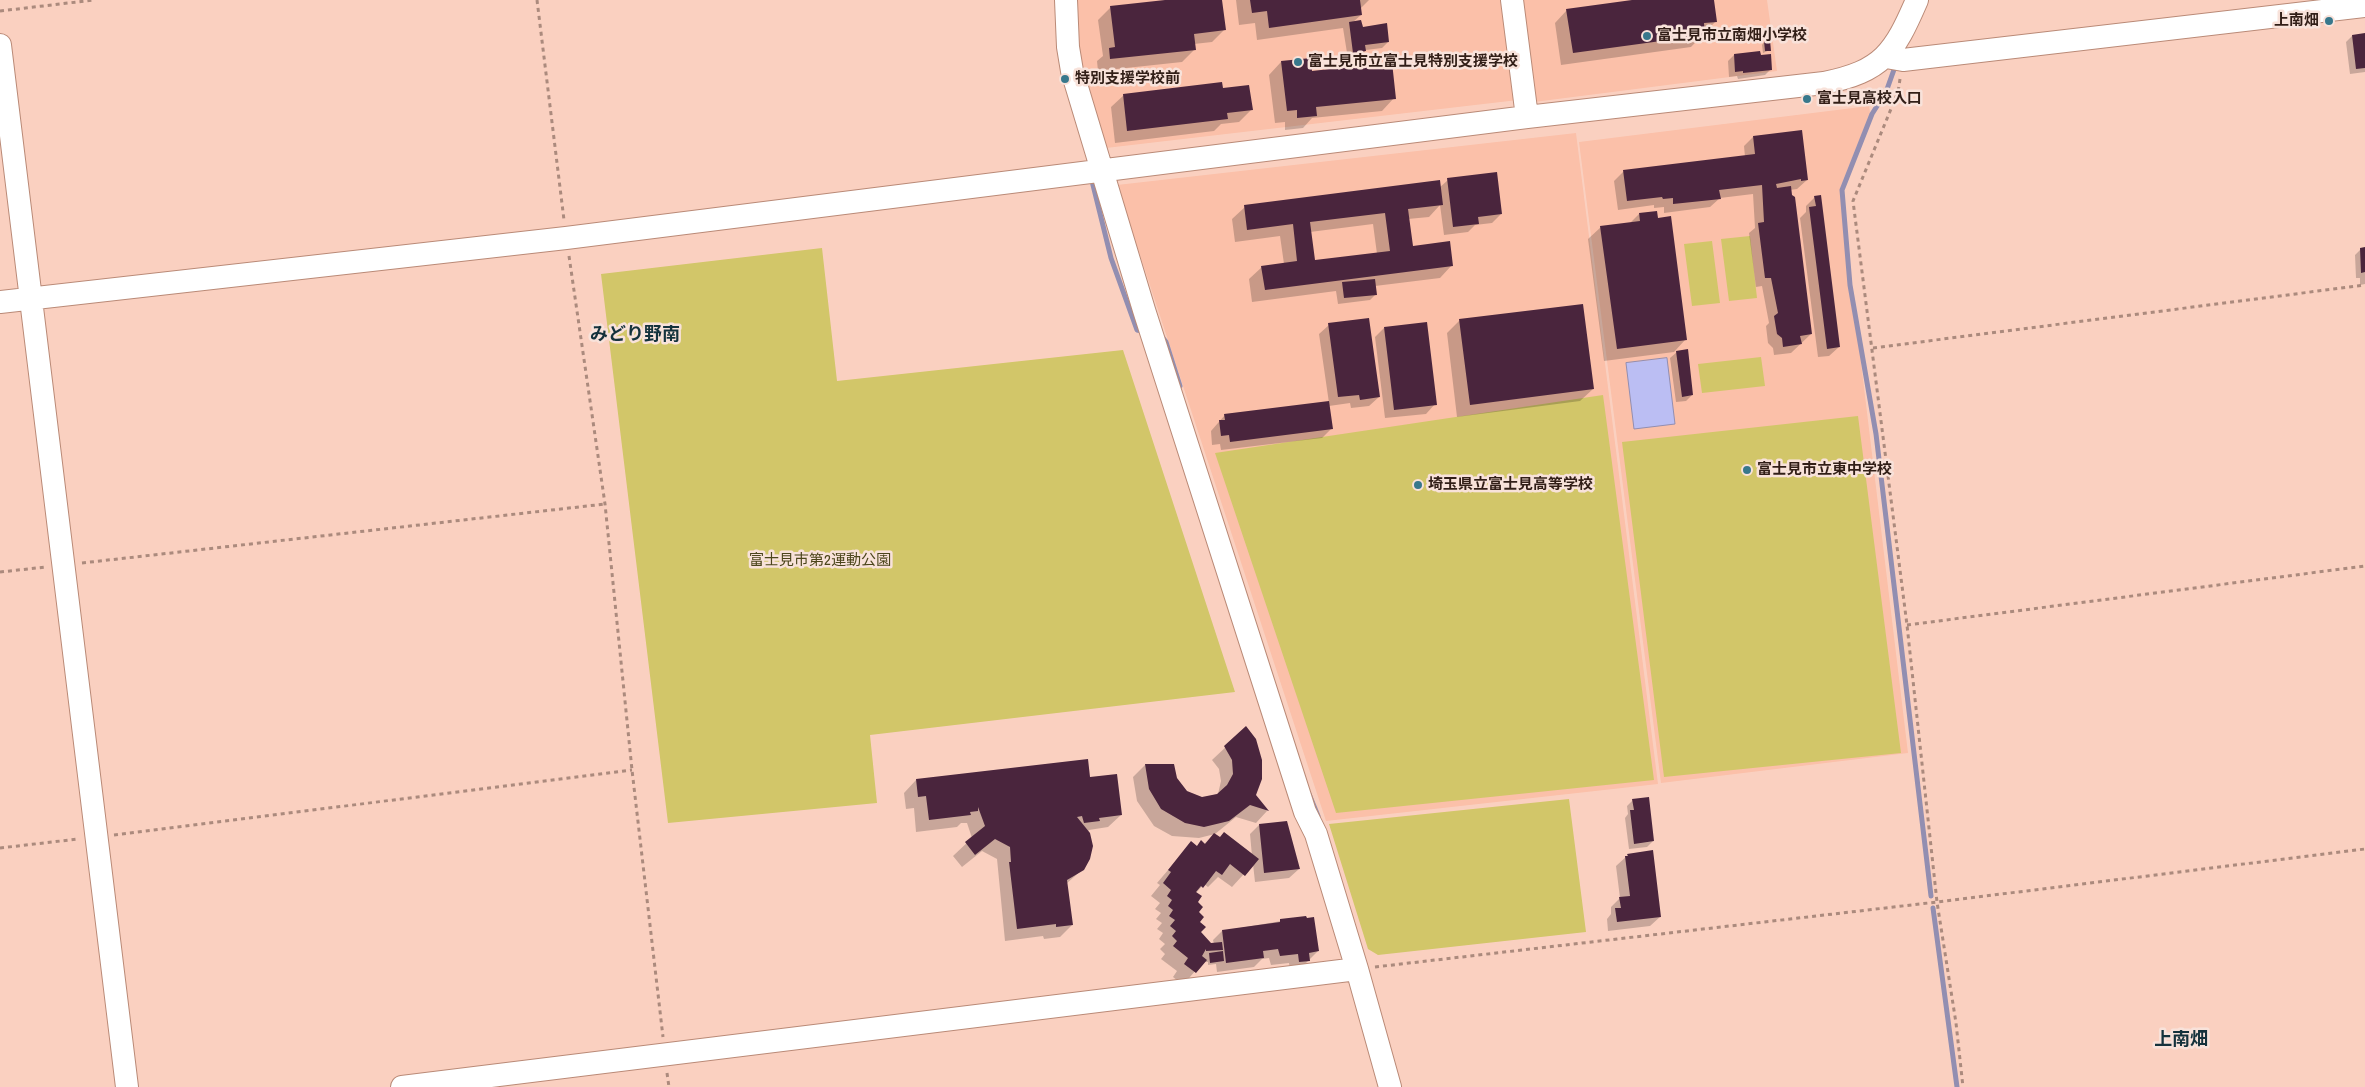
<!DOCTYPE html>
<html>
<head>
<meta charset="utf-8">
<style>
  body { margin:0 }
  canvas { display:block; background:#fad0c0 }
</style>
</head>
<body>
<canvas width="2365" height="1087"></canvas>
<script>
const context = document.querySelector('canvas').getContext('2d');
context.lineJoin = 'round';
function fillPath(path, color) {
  context.fillStyle = color;
  context.fill(path, 'evenodd');
}
function strokePath(path, color, width, dash) {
  context.strokeStyle = color;
  context.lineWidth = width;
  context.lineCap = dash ? 'butt' : 'round';
  context.setLineDash(dash || []);
  context.stroke(path);
}
function drawText(font, color, halo, rows, align = 'center') {
  context.font = font + ' "Archivo Narrow","Noto Sans JP",sans-serif';
  context.lineWidth = 5;
  context.setLineDash([]);
  context.textBaseline = 'middle';
  context.strokeStyle = halo;
  context.fillStyle = color;
  for (const [text, x, y, turn = 0] of rows) {
    context.save();
    context.translate(x, y);
    context.rotate((+turn || 0) * Math.PI / 180);
    context.textAlign = isNaN(turn) ? turn : align;
    if (halo) context.strokeText(text, 0, 0);
    context.fillText(text, 0, 0);
    context.restore();
  }
}
fillPath(new Path2D(`
  M1077,0H1506L1518,100L1106,148L1085,79L1079,45Z
  M1518,0H1767L1777,71L1534,102Z
  M1869,106L1870,113L1840,188L1908,753L1661,783L1579,142Z
  M1576,133L1658,784L1326,821L1117,185Z`), '#fbc0a9');
fillPath(new Path2D(`
  M1750,236L1757,298L1729,301L1721,239Z
  M1712,241L1720,303L1692,306L1684,244Z
  M822,248L837,381L1123,350L1235,692L870,735L877,803L668,823L601,274Z
  M1761,357L1765,386L1702,393L1698,364Z
  M1603,395L1654,780L1336,813L1215,453Z
  M1858,416L1901,753L1664,777L1622,442Z
  M1569,799L1586,932L1378,955L1368,949L1329,824Z`), '#d2c669');
const water = new Path2D(`
  M1667,358L1675,424L1634,429L1626,363Z`);
fillPath(water, '#bbbef3');
strokePath(water, '#928eb1', 1);
fillPath(new Path2D(`
  M1176,0H1221L1224,30L1212,42L1194,44V50L1182,62L1098,71L1097,61L1103,56L1098,20L1111,7Z
  M1236,0H1369L1361,8V15L1352,23L1388,42L1382,48L1366,50L1359,57L1348,59L1343,28L1257,40L1255,23L1239,25Z
  M1641,0H1713L1716,21L1691,47L1561,65L1555,23L1567,10Z
  M2365,34V72L2350,74L2346,42L2352,36Z
  M1764,42L1770,50L1763,53L1762,45Z
  M1734,55L1760,57L1771,69L1765,75L1738,79L1737,76L1729,77L1728,61Z
  M1281,62L1311,72L1394,98L1382,111L1312,118L1303,128L1285,130V122L1275,123L1269,75Z
  M1222,89L1251,110L1239,122L1221,124L1214,131L1115,143L1111,107L1124,95Z
  M1753,137L1807,180L1797,189L1790,190L1811,334L1791,353L1774,355L1773,348L1768,343L1766,326L1769,323L1762,286L1756,287L1749,233L1755,228L1753,194L1720,198L1710,207L1664,213V207L1654,208V205L1618,210L1614,181L1623,172L1745,157L1744,146Z
  M1448,180L1501,214L1492,223L1475,225L1468,232L1444,235L1440,205L1429,217L1408,219L1412,247L1452,265L1440,278L1375,286L1376,294L1370,300L1338,304L1336,291L1252,302L1249,279L1262,267L1284,264L1280,236L1235,242L1232,219L1245,207L1439,188ZM1373,224L1377,254L1314,262L1310,232Z
  M1815,197L1839,347L1829,356L1818,357L1800,218L1806,212V206Z
  M1639,214L1685,340L1674,352L1604,361L1588,239L1601,227L1630,223Z
  M2361,249H2365V284L2360,285V278H2356L2355,255Z
  M1582,305L1593,389L1580,401L1457,417L1447,333L1459,321Z
  M1329,325L1379,397L1369,406L1351,408L1350,403L1329,406L1331,429L1322,438L1221,450L1220,444L1212,445L1211,431L1225,415L1329,403L1319,334Z
  M1384,328L1435,404L1426,414L1385,418L1375,337Z
  M1677,352L1692,395L1686,401L1676,402L1670,358Z
  M1246,728L1255,796L1267,811L1256,823L1236,817L1215,834L1199,838L1172,836L1154,826L1137,801L1133,777L1145,765L1176,779L1190,795L1202,798L1218,794L1221,781L1219,769L1212,760Z
  M1089,778L1121,815L1108,827L1089,830L1087,832L1083,869L1066,884L1072,925L1060,937L1044,939L1043,936L1005,941L997,859L982,851L962,867L953,856L972,838L967,823H961L957,827L916,832L914,808L906,809L904,793L916,780Z
  M1633,800L1653,841L1647,847L1629,849L1625,818L1628,814L1627,806Z
  M1259,825L1299,869L1289,878L1255,882L1253,864L1232,887L1218,877L1208,887L1204,884L1196,893L1200,932L1205,937L1203,939L1210,944H1214L1213,940L1222,931L1305,917L1318,951L1300,969L1290,971L1289,963L1271,965L1269,958L1262,959L1254,967L1217,972L1216,964L1208,965V962H1203L1183,985L1173,977L1177,971L1161,959L1165,954L1160,949L1165,944L1159,939L1163,933L1157,929L1162,923L1156,919L1161,913L1155,909L1160,903L1151,896L1160,885L1157,883L1191,843L1196,847L1201,842L1204,844L1214,835L1252,856L1250,834Z
  M1628,855L1660,917L1650,926L1608,931L1607,919L1611,914V907L1620,898L1616,866Z`), '#0003');
strokePath(new Path2D(`
  M1896,64L1886,92L1872,114L1842,190L1850,285L1876,434L1931,896
  M1091,177L1111,258L1137,330L1146,332
  M1163,338L1166,342L1180,386
  M1309,794L1318,816
  M1933,908L1957,1087`), '#928eb1', 5);
fillPath(new Path2D(`
  M1165,0H1222L1226,30L1194,34L1196,50L1110,59L1109,48L1115,47L1110,6Z
  M1250,0H1360L1362,15L1269,28L1267,11L1252,13Z
  M1632,0H1714L1717,22L1704,23L1705,35L1573,53L1566,9Z
  M1361,20L1363,27L1387,23L1389,42L1365,45L1366,51L1353,53L1349,22Z
  M2365,33V68L2356,69L2352,35Z
  M1770,40L1771,51H1765L1764,41Z
  M1760,51L1761,55L1771,54L1772,70L1743,73V71L1735,72L1734,54Z
  M1311,58L1312,71L1392,62L1396,99L1316,107L1317,116L1297,118V110L1287,111L1281,61Z
  M1222,82L1223,88L1249,85L1253,110L1227,113L1228,119L1127,131L1123,94Z
  M1802,130L1808,180L1801,181V179L1776,184L1777,188L1791,186L1792,195L1795,197L1812,334L1800,336L1802,344L1783,347L1782,338L1777,334L1774,316L1778,313L1771,278H1765L1758,223L1764,222L1762,185L1719,190L1721,199L1673,204V198L1663,199L1662,197L1627,201L1623,170L1755,154L1753,136Z
  M1497,172L1502,214L1478,217L1479,224L1453,227L1447,178Z
  M1440,180L1443,205L1408,209L1413,246L1450,241L1453,266L1265,290L1261,266L1297,261L1293,224L1247,230L1244,205ZM1385,213L1390,251L1315,260L1310,222Z
  M1821,195L1840,347L1827,349L1809,207L1816,206L1814,196Z
  M1657,211L1658,218L1671,216L1687,340L1617,349L1600,226L1640,221L1639,213Z
  M2365,247V272L2361,273L2360,248Z
  M1375,279L1377,295L1344,298L1342,282Z
  M1583,304L1594,389L1470,405L1459,319Z
  M1369,318L1380,397L1360,400L1359,395L1338,397L1328,323Z
  M1427,322L1437,405L1394,410L1384,327Z
  M1688,349L1693,395L1682,397L1676,351Z
  M1329,401L1333,429L1230,442L1229,435L1221,436L1219,420H1225L1224,414Z
  M1246,726L1256,739L1262,760V779L1256,795L1269,811L1250,805L1229,821L1204,827L1185,823L1161,809L1149,789L1145,764H1174L1177,778L1187,791L1202,797L1217,794L1227,785L1233,774L1232,760L1224,746Z
  M1088,759L1090,777L1117,774L1122,815L1099,818L1100,821L1084,823L1082,816L1077,817L1090,833L1093,846L1090,859L1084,870L1067,880L1073,925L1056,927V924L1017,929L1009,862H1011L1010,847L995,839L975,855L965,842L985,826L978,807V811L970,812L971,815L929,820L926,796L918,797L916,779Z
  M1649,797L1654,841L1634,844L1630,810H1634L1632,799Z
  M1287,821L1300,869L1264,873L1259,824Z
  M1224,832L1259,859L1245,876L1230,864L1222,875L1216,871L1203,888L1201,886L1196,892L1202,896L1198,902L1203,907L1199,912L1204,917L1200,922L1206,927L1201,932L1211,943L1222,942L1223,950L1206,951V949L1202,956L1207,960L1196,973L1184,964L1188,958L1173,946L1177,941L1172,936L1176,931L1170,926L1175,920L1169,916L1173,910L1168,906L1172,900L1167,896L1171,890L1163,883L1171,872L1168,870L1191,841L1197,846L1201,840L1205,844L1214,833L1220,837Z
  M1653,850L1661,917L1617,922L1615,908H1621L1619,897L1630,896L1625,856H1628L1627,854Z
  M1306,916L1307,918L1314,917L1319,951L1309,953L1310,961L1299,962L1298,954L1280,956L1278,949L1263,951L1264,958L1226,963L1222,930L1280,922V919Z
  M1223,951L1224,961L1210,963L1209,953Z`), '#4a253d');
const minor = new Path2D(`
  M1066,0L1068,47L1072,71L1144,310L1305,812L1316,834L1357,969L1390,1087
  M1512,0L1527,117
  M0,45L127,1087
  M1886,57L1903,60L2365,6
  M0,302L566,238L1527,117L1824,83C1883,71 1894,53 1917,0
  M402,1087L1357,969`);
strokePath(minor, '#ba8a77', 24);
strokePath(new Path2D(`
  M537,0L564,220
  M0,11L94,0
  M1900,79L1898,92L1853,201L1907,625L1937,902L1956,1023L1963,1087
  M569,256L605,504L632,770L663,1037
  M1873,348L2365,285
  M82,563L605,504
  M0,572L46,567
  M1907,625L2365,566
  M114,835L632,770
  M0,848L78,839
  M1375,967L1937,902L2365,849
  M667,1073L669,1087`), '#ab8a7d', 3, [4, 4]);
strokePath(minor, '#fff', 22);
for (const [x, y, r, color] of [
  [2329,21,5,"#38788c"],
  [1647,36,5,"#38788c"],
  [1298,62,5,"#38788c"],
  [1065,79,5,"#38788c"],
  [1807,99,5,"#38788c"],
  [1747,470,5,"#38788c"],
  [1418,485,5,"#38788c"]
]) {
  const dot = new Path2D();
  dot.arc(x, y, r, 0, 2 * Math.PI);
  context.fillStyle = color;
  context.fill(dot);
  strokePath(dot, '#f8e2da', 2);
}
drawText('bold 15px', '#311e17', '#f8e2da', [
  ["上南畑",2319,21,"right"],
  ["富士見市立南畑小学校",1657,36],
  ["富士見市立富士見特別支援学校",1308,62],
  ["特別支援学校前",1075,79],
  ["富士見高校入口",1817,99],
  ["富士見市立東中学校",1757,470],
  ["埼玉県立富士見高等学校",1428,485]
], 'left');
drawText('15px', '#4c461c', '#f8e2da', [
  ["富士見市第2運動公園",820,561]
]);
drawText('bold 18px', '#14323c', '#f8e2da', [
  ["みどり野南",635,335],
  ["上南畑",2181,1040]
]);
</script>
</body>
</html>
